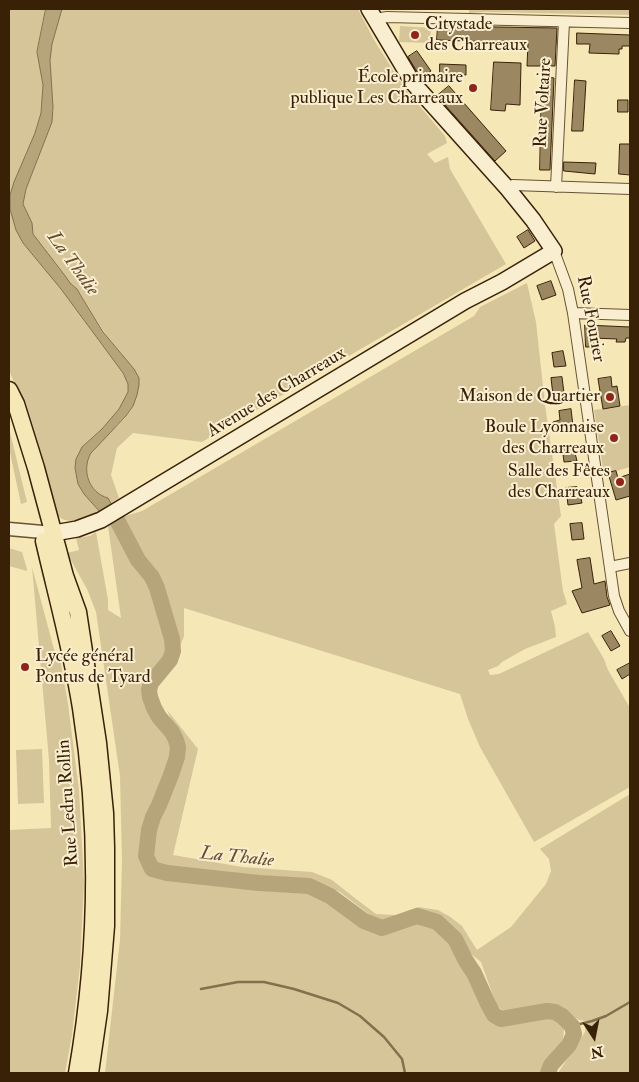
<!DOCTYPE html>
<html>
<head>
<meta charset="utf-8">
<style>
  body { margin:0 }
  #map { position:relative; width:639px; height:1082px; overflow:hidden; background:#f6e7b7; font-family:"IM FELL Double Pica",serif }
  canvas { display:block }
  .frame { position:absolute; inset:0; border:10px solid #392107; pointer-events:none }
  .north { position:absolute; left:569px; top:1012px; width:50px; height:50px; -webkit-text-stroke:4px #f9efd0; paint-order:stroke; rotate:169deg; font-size:14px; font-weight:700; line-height:20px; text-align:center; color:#392107 }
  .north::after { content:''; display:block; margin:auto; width:18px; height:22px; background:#392107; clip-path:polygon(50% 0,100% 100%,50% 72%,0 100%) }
</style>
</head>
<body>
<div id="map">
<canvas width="639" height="1082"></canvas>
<div class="frame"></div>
<div class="north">N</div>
</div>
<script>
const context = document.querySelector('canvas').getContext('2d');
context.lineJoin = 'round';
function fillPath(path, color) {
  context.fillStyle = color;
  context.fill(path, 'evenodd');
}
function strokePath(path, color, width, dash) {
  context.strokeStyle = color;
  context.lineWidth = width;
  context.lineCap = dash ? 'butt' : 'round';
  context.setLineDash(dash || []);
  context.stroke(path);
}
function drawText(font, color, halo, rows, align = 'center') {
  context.font = font + ' "IM FELL Double Pica",serif';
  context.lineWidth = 4;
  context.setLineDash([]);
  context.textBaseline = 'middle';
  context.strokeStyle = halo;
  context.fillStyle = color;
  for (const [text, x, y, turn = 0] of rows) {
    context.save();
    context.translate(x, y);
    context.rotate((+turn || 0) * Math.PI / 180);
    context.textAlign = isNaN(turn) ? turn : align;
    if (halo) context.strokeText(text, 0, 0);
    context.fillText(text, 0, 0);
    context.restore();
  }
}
fillPath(new Path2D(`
  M9,9H46L37,52L43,85L41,113L35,133L14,182L10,195V209L23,243L61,289L119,367L129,386L126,397L119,409L102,429L82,447L75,468L78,484L82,491L101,513C86,518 73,526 59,517L50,495L25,410L9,370Z
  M62,9H358L374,40L405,89L445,136L447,143L427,154L435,163L448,157L450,169L506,264L202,442L133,433L117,448L111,475L119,498L111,503L108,498C98,496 93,490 89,480C75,450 120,432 132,408C135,401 134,378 134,369L106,335L81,296L77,289L70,283L66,277L33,234L29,216L23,204L26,189L52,122L53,107L50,60L52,44Z
  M469,9H597L630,10V15L485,12L469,13Z
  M400,26L431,28L430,43L399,42Z
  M527,283L536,322L545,405L561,516L554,524L563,591L567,604L551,611L555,627L556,637L525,649L502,662L498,666L488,670L490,675L499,674L571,640L588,632L604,659L608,670L630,708V787L534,842L480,747L468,719L460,694L184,608V636L180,646L163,585L156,575L145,562L135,546L122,517L142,511L474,316L480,307Z
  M630,405V467L604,475L594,410Z
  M9,428L27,502L21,504L9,448Z
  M112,523L130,557L148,579L154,595L164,637L167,654L146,683L144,693L149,706L156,718L169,733L173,741L174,751L168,768L145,824L141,852L147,872L156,875L191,880L257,888L306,891L327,898L357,923L380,933L394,929L416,921L433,927L451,942L490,1018L499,1023L512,1024L551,1017L559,1021L564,1029L563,1040L550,1059L544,1073H105L120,940L122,860L120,776L96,612L87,589L67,553L79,550L76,538L90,536L96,532L108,600V610L121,618L108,526Z
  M9,548L22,552L27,569V571L9,566Z
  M32,567L55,653L60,658L68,704L79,790L84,882L80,966L72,1035L65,1073H9V830L51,828L49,760Z
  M167,710L198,749L173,855L242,867L312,872L332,880L356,899L376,914L396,915L418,907L438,910L449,916L462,926L477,950L511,927L546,884L551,871L549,859L540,849L630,794V1073H558L585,1032L586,1021L579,1020L560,1008L553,1006L523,1012H512L502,1010L496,1004L481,962L471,954L456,930L440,917L417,912L388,921L379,920L370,915L340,892L326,886L310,881L266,879L156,866L152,857L153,839L157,822L182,759L183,746Z
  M42,749L44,803L18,804L16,750Z`), '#d6c599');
const water = new Path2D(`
  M46,9H62L52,44L50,60L53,107L52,122L26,189L23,204L32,223L33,234L66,277L70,283L77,289L81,296L103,332L134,369L139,378V385L137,395L133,406L126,416L91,453C81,470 89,493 108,498L112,505L101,513L84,494L78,484L75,468L76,459L82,447L102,429L119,409L128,392V384L123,373L112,358L61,289L23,243L16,230L10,209V195L14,182L35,133L41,113L43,85L37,52Z`);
fillPath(water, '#b6a47b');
strokePath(water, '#84704d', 1);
strokePath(new Path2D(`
  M201,989L238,982H264L294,989L338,1003L360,1016L384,1037L402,1059L405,1073
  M572,1026L592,1021L606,1016L630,1002`), '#84704d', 2.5);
strokePath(new Path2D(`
  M117,520L138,560L152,577L157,588L172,639L173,651L170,660L151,683L149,690L150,697L154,708L159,717L172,732L176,740L178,747L177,757L171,775L159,805L153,817L149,830L146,856L152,869L167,873L259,883L309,886L330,896L364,921L382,928L417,916L437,922L455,939L466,961L474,973L488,1004L494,1015L501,1019L547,1011L555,1012L562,1016L572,1026L574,1034L569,1045L551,1065L548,1073`), '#b6a47b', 16);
const building = new Path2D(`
  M438,26L557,28L555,66H527L528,43L437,40Z
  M577,33L630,35V46H622V49H619V54L589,53L590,44H577Z
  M417,51L431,71L421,78L408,57Z
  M494,62L521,63L520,105L506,104L505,111L491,110Z
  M440,64L466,65V75L440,74Z
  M542,76L554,78L550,170H540Z
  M575,80L586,81L583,131H572Z
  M449,86L506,151L495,161L437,96Z
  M618,100H628V112H618Z
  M620,144H630V175L619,174Z
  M564,162L596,163L595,174L564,171Z
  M528,230L535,241L524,248L517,237Z
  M551,281L556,295L542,300L537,286Z
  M585,325L630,327V338H626L625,342H616L617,339L593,338V347H586Z
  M563,351L566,366L554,367L552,353Z
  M562,377L564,393L553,395L551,378Z
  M611,377L612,387L617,386L620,406L603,409L598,379Z
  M571,409L573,426L564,427V429L554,431L553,422L560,420L559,411Z
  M573,445L577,461L564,462L562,446Z
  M616,471L618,478L630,474V496L616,500L608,473Z
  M577,487L579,494H580L582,503L568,505L566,488Z
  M582,523L584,539L572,540L570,524Z
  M590,558L594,584L605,581L607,597L610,605L582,613L572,591L582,588L577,560Z
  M611,631L620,646L611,651L602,636Z
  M630,663V674L622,679L617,670Z`);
fillPath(building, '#9b8863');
strokePath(building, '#392107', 1);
const minor = new Path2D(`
  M375,19L387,17L630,23
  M556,187L564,22
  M508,189L513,185L630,189
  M554,251L568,289L573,313L614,596L619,611L630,631
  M573,313L630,315
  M610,567L630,563`);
const tertiary = new Path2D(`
  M9,529L54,533`);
const secondary = new Path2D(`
  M54,533L77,529L101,520L465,301L502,282L554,251L533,220L508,189L413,83L369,9`);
const primary = new Path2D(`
  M9,390L16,404L36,468L65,576L78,612L98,743L105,813L106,848V926L99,1011L90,1073
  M44,541C57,597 72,651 81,708C100,829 98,952 77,1073`);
strokePath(minor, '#685233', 12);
strokePath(tertiary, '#685233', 15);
strokePath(secondary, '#392107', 18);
strokePath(primary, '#392107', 19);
strokePath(minor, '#f9efd0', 10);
strokePath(tertiary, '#f9efd0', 12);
strokePath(secondary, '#f9efd0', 15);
strokePath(primary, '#f6e7b7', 16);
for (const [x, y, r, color] of [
  [415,35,5,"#8f2418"],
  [473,88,5,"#8f2418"],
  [610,397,5,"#8f2418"],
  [614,438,5,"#8f2418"],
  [620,482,5,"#8f2418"],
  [25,667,5,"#8f2418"]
]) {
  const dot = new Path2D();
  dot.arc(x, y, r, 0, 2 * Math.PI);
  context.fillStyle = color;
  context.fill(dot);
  strokePath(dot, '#f9efd0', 2);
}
drawText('18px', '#392107', '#f9efd0', [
  ["Citystade",425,25,"left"],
  ["des Charreaux",425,46,"left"],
  ["École primaire",463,78],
  ["publique Les Charreaux",463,99],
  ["Maison de Quartier",600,397],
  ["Boule Lyonnaise",604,428],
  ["des Charreaux",604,449],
  ["Salle des Fêtes",610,472],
  ["des Charreaux",610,493],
  ["Lycée général",35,657,"left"],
  ["Pontus de Tyard",35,678,"left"]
], 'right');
drawText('18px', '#392107', '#f9efd0', [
  ["Rue Voltaire",544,103,-87],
  ["Rue Fourier",590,319,79],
  ["Avenue des Charreaux",277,393,-31],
  ["Rue Ledru Rollin",69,803,-94]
]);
drawText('italic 19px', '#654f30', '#f9efd0', [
  ["La Thalie",72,264,54],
  ["La Thalie",237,858,6]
]);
</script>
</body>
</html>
